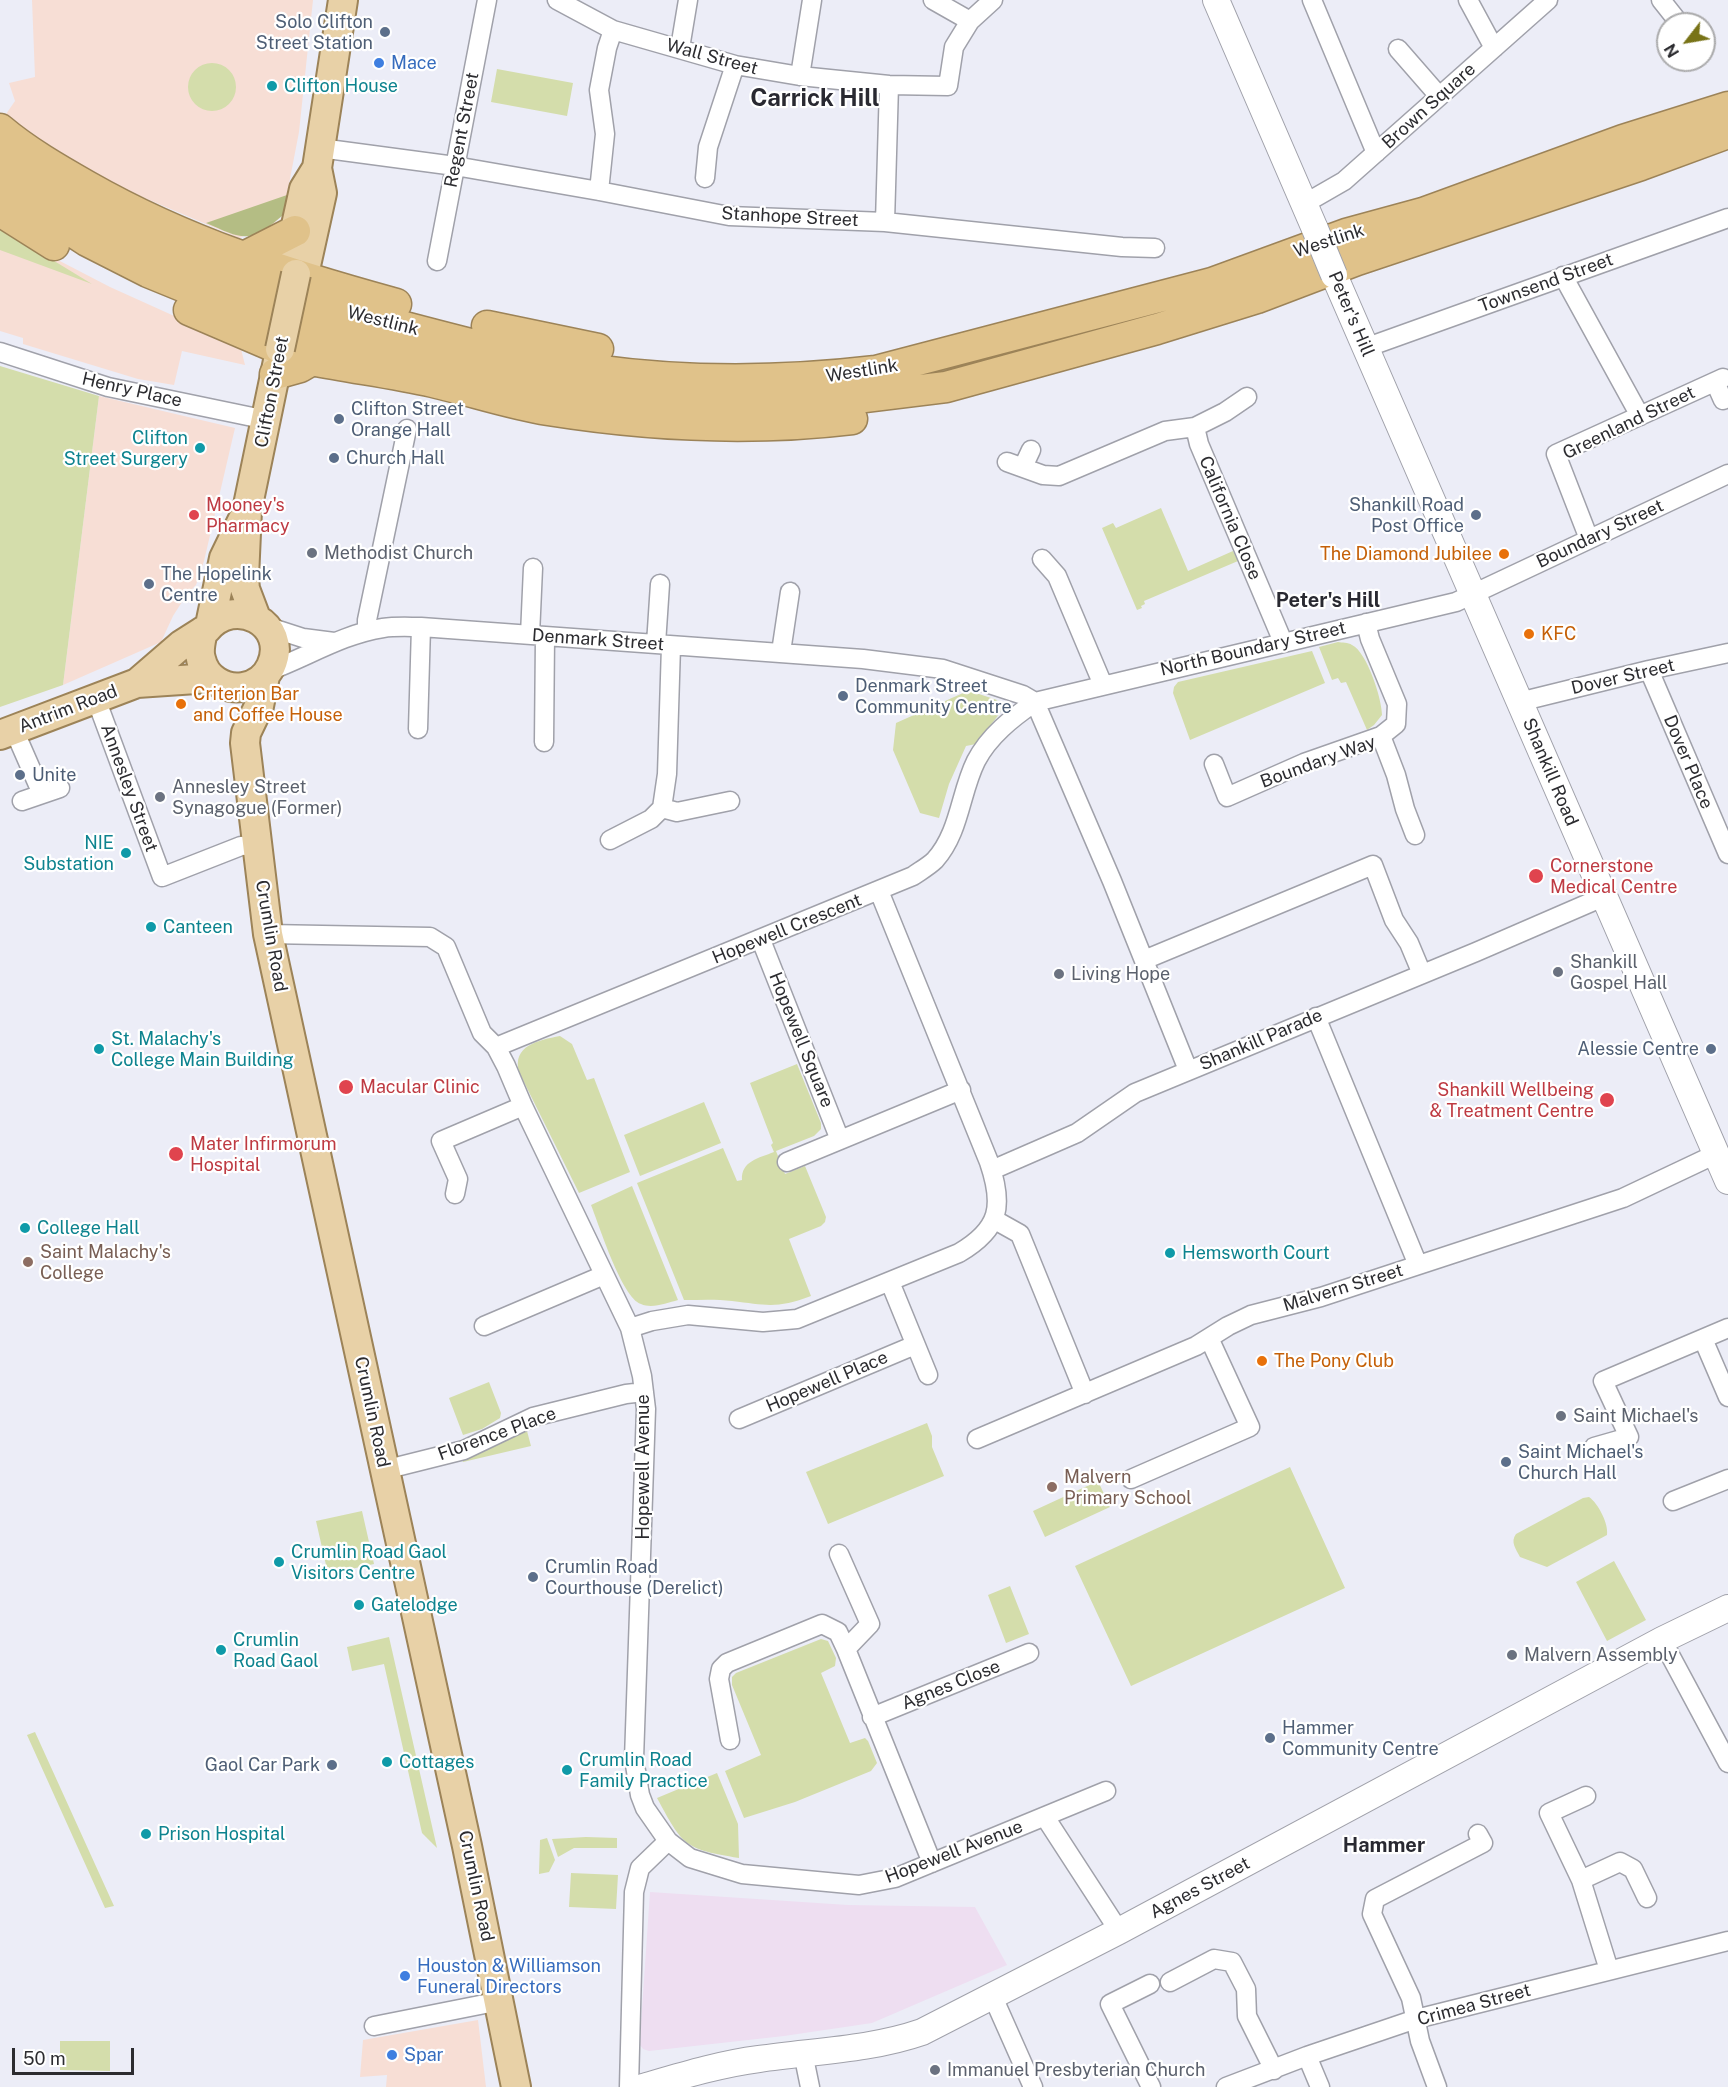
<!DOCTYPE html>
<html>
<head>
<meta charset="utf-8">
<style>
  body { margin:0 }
  #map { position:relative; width:1728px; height:2087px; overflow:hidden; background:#ecedf7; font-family:"Public Sans",sans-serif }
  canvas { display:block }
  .north { position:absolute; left:1656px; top:12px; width:60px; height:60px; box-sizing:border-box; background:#fff; border:2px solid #ababac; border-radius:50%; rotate:239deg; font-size:16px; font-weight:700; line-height:24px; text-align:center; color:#2c2c30 }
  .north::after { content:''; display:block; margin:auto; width:21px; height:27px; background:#787317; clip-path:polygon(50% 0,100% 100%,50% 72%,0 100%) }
  .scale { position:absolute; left:12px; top:2048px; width:122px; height:27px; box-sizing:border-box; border:3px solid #2c2c30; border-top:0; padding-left:8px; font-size:18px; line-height:21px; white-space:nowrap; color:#2c2c30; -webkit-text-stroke:4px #fff; paint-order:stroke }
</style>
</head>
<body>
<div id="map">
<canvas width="1728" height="2087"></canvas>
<div class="north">N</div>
<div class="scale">50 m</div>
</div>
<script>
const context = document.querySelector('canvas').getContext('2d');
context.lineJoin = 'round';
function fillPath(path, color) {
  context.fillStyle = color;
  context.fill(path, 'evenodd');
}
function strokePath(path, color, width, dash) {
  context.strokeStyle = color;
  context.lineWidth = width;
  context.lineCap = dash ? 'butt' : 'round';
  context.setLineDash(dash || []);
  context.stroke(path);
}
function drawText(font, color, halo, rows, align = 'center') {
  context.font = font + ' "Public Sans",sans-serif';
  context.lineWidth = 4.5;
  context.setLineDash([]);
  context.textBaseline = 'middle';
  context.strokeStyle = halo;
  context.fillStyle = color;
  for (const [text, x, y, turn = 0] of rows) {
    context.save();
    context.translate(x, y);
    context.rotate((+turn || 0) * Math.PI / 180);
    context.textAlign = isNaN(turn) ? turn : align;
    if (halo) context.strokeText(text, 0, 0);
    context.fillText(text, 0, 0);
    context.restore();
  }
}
fillPath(new Path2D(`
  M32,0H313L299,132L283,215L272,225L239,238L114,185L71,161L4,117L15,101L9,83L35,77Z
  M0,227L56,259L110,287L172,315L239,341L245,365L182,351L174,385L138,379L23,344V338L0,331Z
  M99,396L235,428L204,561L196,585L187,594L173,616L161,642L63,685Z
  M478,2020L486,2087H386L387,2075L360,2077L363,2040Z`), '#f7ded5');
fillPath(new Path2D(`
  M650,1892L848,1905L975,1907L1007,1965L872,2023L784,2036L649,2051L643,2049L640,2045V2038Z`), '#eedef1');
fillPath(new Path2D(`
  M188 87a24 24 0 1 1 48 0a24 24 0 1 1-48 0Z
  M497,69L573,83L567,116L491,102Z
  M0,228L92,284L0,250Z
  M0,366L99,396L63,685L0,707Z
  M1161,508L1188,571L1233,551L1238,561L1144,601L1145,604L1141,606L1142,608L1137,610L1102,528L1113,523L1116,528Z
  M1338,642C1342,643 1348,642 1352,645C1367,652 1382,699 1382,715L1374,725L1367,730L1346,682L1341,683L1338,678L1332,680L1319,647Z
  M1312,651L1325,683L1190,740L1173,693L1174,687L1178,682Z
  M962,690H967L997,700L1001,708L1000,713L976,744L966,746L949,784L939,818L920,813L893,750L896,723L963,693Z
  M560,1036L572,1044L587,1080L594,1078L630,1172L579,1193L519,1072C512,1046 538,1040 560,1036Z
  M797,1064L821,1123V1129L814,1136L776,1151L785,1174L805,1166L826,1217L825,1222L821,1226L789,1239L811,1296C777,1309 766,1305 732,1301C716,1299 700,1300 684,1300L637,1183L723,1148L737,1181L742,1180C741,1161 759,1158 774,1152L771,1145L773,1143L750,1083Z
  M704,1102L721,1143L640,1176L624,1135Z
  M632,1186L678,1300C667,1303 652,1309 641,1304C622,1298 599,1225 591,1205Z
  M489,1382L501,1413L500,1418L482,1429L463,1435L449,1398Z
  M927,1423L932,1436V1447L944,1476L828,1524L806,1472Z
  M527,1431L531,1446L463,1462L462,1459Z
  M1290,1467L1345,1588L1131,1686L1075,1566Z
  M1098,1481L1110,1507L1045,1537L1033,1511Z
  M1589,1497C1598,1503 1609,1524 1607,1535L1547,1567L1520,1557C1516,1549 1510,1542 1516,1534L1583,1498Z
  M362,1511L374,1564L328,1574L316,1521Z
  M1614,1561L1646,1620L1607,1641L1576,1582Z
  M1010,1586L1029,1634L1006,1643L988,1595Z
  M389,1637L437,1848L422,1833L384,1664L352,1671L347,1647Z
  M821,1639L828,1641L836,1658L835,1666L821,1673L850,1743L865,1738L868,1741L877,1763L871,1771L795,1802L744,1818L725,1771L761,1755L732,1685V1677L736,1673Z
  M35,1732L114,1906L105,1908L27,1735Z
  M717,1773L738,1824L739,1858C684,1849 683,1846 657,1798Z
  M586,1837L617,1838V1848H574L558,1857L552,1839Z
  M547,1838L555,1860L549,1872L539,1874L540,1840Z
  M571,1873L618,1875L616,1909L569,1907Z
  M60,2041H110V2071L60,2070Z`), '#d4ddab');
fillPath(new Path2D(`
  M287,195L283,215C249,245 243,239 206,223Z`), '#b4bd84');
const minor = new Path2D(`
  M557,0L613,30L735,65L800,76L889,85L948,86L954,47L970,21L993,0
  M933,0L970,21
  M1312,0L1376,153
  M1468,0L1494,48
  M1661,0L1680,24
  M680,48L688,0
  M1398,49L1439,96
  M800,76L812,0
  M320,148L455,166L599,191L729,216L885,222L1122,247L1155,248
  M705,178L708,147L735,65
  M599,191L605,134L599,90L607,48L613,30
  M1304,204L1344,181L1548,0
  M885,222L889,85
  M437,261L487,0
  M1563,276L1640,416
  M1365,348L1728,218
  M0,352L108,387L267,420
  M1715,382L1723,400
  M1195,427L1199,444L1283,642
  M1007,462L1043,475L1059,476L1165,431L1195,427L1225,412L1247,397
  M1023,467L1031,450
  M1589,539L1556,454L1723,378
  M1042,559L1057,576L1103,685
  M266,626L303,638L334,642
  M367,631V620L407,429
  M530,635L533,568
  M656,644L660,584
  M781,652L790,592
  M1649,670L1728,854
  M269,671C307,657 343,634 383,628C396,626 409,627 421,627L863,659L943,669L1023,695L1035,702
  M96,699L162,877L241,846L257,845
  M1035,702L1112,881L1188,1070
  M1519,702L1649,670L1728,653
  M418,729L421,627
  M14,730L42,794
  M1381,736L1396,775L1405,809L1415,835
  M544,742L545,637
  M1214,764L1227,797L1304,763L1381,736L1396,724L1397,704L1370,639L1366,623
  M22,801L60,788
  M662,808L677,812L730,801
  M610,840L651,819L662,808L667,774L671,646
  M268,934L430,937L446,947L482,1033L496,1047L506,1066L523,1106L630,1328L642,1376L646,1409L634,1759L640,1795L645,1808L668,1841L690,1858L742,1874L859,1885L895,1878L1106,1791
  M761,940L840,1140
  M1144,960L1373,865L1394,920L1409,943L1422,974
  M1316,1017L1418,1265
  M496,1047L913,876C920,871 929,866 935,860C960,832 960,793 976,761C989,736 1012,718 1035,702L1456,602L1728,474
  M787,1162L961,1090
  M992,1170L1077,1133L1135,1093L1476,952L1603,897
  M455,1194L458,1179L441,1141L523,1106
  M995,1220L1020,1234L1085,1394
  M890,1282L928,1375
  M484,1326L604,1275
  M630,1328L652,1321L688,1315L763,1322L797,1319L959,1253C1000,1229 1004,1206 989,1162L879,891
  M1703,1339L1728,1397
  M739,1419L915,1345
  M977,1439L1196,1346L1228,1326L1251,1315L1321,1297L1623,1198L1716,1154
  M1594,1447L1629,1437L1603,1381L1728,1328
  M384,1470L464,1450L533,1417L626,1394L644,1392
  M1131,1479L1250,1427L1209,1338
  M1673,1501L1728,1479
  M839,1554L870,1624L846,1649L932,1863
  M1662,1640L1728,1763
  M872,1717L1029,1653
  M730,1740L719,1679L721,1669L727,1663L822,1624L838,1632L846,1649
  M1586,1796L1549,1813L1581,1880L1609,1970
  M1045,1817L1119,1931
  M1581,1880L1620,1862L1633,1869L1647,1898
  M1170,1982L1214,1959L1232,1962L1246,1989L1247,2016L1274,2070
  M1150,1984L1110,2004L1151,2087
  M993,1997L1033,2087
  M374,2026L500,2001
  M803,2053L810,2087
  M1307,2056L1320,2087
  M629,2087L634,1892L640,1868L668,1841
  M1226,2087L1307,2056L1416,2019L1728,1941
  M1437,2087L1420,2041L1411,1998L1372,1914L1375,1899L1483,1843L1478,1834`);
const secondary = new Path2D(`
  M1216,0L1315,229
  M1334,275L1728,1181
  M643,2087C681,2076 720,2064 759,2059C813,2051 870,2050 922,2032L1119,1931L1662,1640L1728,1608`);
const primary = new Path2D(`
  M317,168L322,193L305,270L296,274L287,266L304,189L317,168L343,0
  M256,618L245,589L244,578L247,510L280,351
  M210,625L224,558L242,521
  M265,676L259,706L246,733L245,743L268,934L467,1846L516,2087
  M137,683L211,678
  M0,735L137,683L181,645L203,631L206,630C234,594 290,624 271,666C266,677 256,685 243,687C224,690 205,678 201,659C198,650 201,641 203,631`);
const trunk = new Path2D(`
  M0,129C26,151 57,169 87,186C187,243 287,274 396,304
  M0,153C17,167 35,178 53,190C156,256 257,288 374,319C447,338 521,359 595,370C689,383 782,382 876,371L1212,283L1346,234L1423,213L1623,140L1728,107
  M0,184L87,241L148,272L197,292L250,311L355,341L476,372L551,387L631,399L695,404H781L832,401L946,387L1157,329L1257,298L1357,260L1641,165L1728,133
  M0,211L54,245
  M242,258L295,231
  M189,310L280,349L304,353L312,360C352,368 393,373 433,382C472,391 510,404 548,410C649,426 752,431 852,419
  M487,326L598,349
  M275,374L300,367L312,360`);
strokePath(minor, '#a0a1aa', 21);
strokePath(secondary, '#a0a1aa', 28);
strokePath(primary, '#9c8358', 32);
strokePath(trunk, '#9c8358', 33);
strokePath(minor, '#fff', 18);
strokePath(secondary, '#fff', 26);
strokePath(primary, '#e8d1a7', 28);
strokePath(trunk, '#e0c28a', 30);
const secondaryBridge = new Path2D(`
  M1315,229L1334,275`);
const primaryBridge = new Path2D(`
  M280,349L296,274`);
strokePath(secondaryBridge, '#a0a1aa', 28, []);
strokePath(primaryBridge, '#9c8358', 32, []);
strokePath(secondaryBridge, '#fff', 26);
strokePath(primaryBridge, '#e8d1a7', 28);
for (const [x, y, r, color] of [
  [385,32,6,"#5c6f8a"],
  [379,63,6,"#3f7fe0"],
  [272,86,6,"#0f9aa8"],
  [339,419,6,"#5c6f8a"],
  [200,448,6,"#0f9aa8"],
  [334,458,6,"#5c6f8a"],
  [194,515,6,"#e0444e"],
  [1476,515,6,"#5c6f8a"],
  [312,553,6,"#6b7280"],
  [1504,554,6,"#e8710a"],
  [149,584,6,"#5c6f8a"],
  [1529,634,6,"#e8710a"],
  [843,696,6,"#5c6f8a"],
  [181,704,6,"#e8710a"],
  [20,775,6,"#5c6f8a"],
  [160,797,6,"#6b7280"],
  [126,853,6,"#0f9aa8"],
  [1536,876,8,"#e0444e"],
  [151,927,6,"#0f9aa8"],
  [1558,972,6,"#6b7280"],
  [1059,974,6,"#6b7280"],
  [99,1049,6,"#0f9aa8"],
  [1711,1049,6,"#5c6f8a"],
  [346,1087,8,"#e0444e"],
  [1607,1100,8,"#e0444e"],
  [176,1154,8,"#e0444e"],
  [25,1228,6,"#0f9aa8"],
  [1170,1253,6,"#0f9aa8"],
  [28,1262,6,"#8d6e63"],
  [1262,1361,6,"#e8710a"],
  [1561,1416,6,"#6b7280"],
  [1506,1462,6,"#5c6f8a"],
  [1052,1487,6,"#8d6e63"],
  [279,1562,6,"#0f9aa8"],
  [533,1577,6,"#5c6f8a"],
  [359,1605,6,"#0f9aa8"],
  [221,1650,6,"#0f9aa8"],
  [1512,1655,6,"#6b7280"],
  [1270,1738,6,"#5c6f8a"],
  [387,1762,6,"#0f9aa8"],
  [332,1765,6,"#5c6f8a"],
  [567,1770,6,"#0f9aa8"],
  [146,1834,6,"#0f9aa8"],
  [405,1976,6,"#3f7fe0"],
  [392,2055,6,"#3f7fe0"],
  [935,2070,6,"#6b7280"]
]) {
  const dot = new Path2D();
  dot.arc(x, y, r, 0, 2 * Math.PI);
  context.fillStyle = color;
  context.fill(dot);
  strokePath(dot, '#fff', 2);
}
drawText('18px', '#4e5e75', '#fff', [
  ["Solo Clifton",373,22,"right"],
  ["Street Station",373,43,"right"],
  ["Clifton Street",351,409],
  ["Orange Hall",351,430],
  ["Church Hall",346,458],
  ["Shankill Road",1464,505,"right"],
  ["Post Office",1464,526,"right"],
  ["The Hopelink",161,574],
  ["Centre",161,595],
  ["Denmark Street",855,686],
  ["Community Centre",855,707],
  ["Unite",32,775],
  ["Alessie Centre",1699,1049,"right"],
  ["Saint Michael's",1518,1452],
  ["Church Hall",1518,1473],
  ["Crumlin Road",545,1567],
  ["Courthouse (Derelict)",545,1588],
  ["Hammer",1282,1728],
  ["Community Centre",1282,1749],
  ["Gaol Car Park",320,1765,"right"]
], 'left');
drawText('18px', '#2c2c30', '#fff', [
  ["Wall Street",712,57,15],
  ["Brown Square",1429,106,-42],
  ["Regent Street",462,130,-79],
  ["Stanhope Street",790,217,3],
  ["Westlink",1329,241,-18],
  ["Townsend Street",1546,283,-20],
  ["Peter's Hill",1351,314,67],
  ["Westlink",383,321,14],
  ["Westlink",862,371,-9],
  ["Henry Place",132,390,13],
  ["Clifton Street",272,392,-79],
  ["Greenland Street",1629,423,-26],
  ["California Close",1230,518,67],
  ["Boundary Street",1600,534,-25],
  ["Denmark Street",598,640,4],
  ["North Boundary Street",1253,649,-13],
  ["Dover Street",1623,677,-13],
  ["Antrim Road",68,709,-21],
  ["Boundary Way",1318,762,-20],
  ["Dover Place",1688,762,67],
  ["Shankill Road",1550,772,67],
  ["Annesley Street",129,788,70],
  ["Hopewell Crescent",787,929,-22],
  ["Crumlin Road",271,936,80],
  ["Hopewell Square",801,1040,68],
  ["Shankill Parade",1261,1040,-23],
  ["Malvern Street",1343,1288,-17],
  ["Hopewell Place",827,1382,-23],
  ["Crumlin Road",372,1412,78],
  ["Florence Place",497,1434,-20],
  ["Hopewell Avenue",643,1467,-90],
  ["Agnes Close",951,1685,-22],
  ["Hopewell Avenue",954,1852,-21],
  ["Crumlin Road",476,1886,78],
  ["Agnes Street",1200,1888,-28],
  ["Crimea Street",1474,2005,-15]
]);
drawText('18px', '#366cbe', '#fff', [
  ["Mace",391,63],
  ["Houston & Williamson",417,1966],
  ["Funeral Directors",417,1987],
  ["Spar",404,2055]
], 'left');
drawText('18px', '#0d838f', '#fff', [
  ["Clifton House",284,86],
  ["Clifton",188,438,"right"],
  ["Street Surgery",188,459,"right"],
  ["NIE",114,843,"right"],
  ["Substation",114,864,"right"],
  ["Canteen",163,927],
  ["St. Malachy's",111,1039],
  ["College Main Building",111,1060],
  ["College Hall",37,1228],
  ["Hemsworth Court",1182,1253],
  ["Crumlin Road Gaol",291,1552],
  ["Visitors Centre",291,1573],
  ["Gatelodge",371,1605],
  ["Crumlin",233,1640],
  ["Road Gaol",233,1661],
  ["Crumlin Road",579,1760],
  ["Family Practice",579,1781],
  ["Cottages",399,1762],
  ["Prison Hospital",158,1834]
], 'left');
drawText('18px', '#be3a42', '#fff', [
  ["Mooney's",206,505],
  ["Pharmacy",206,526],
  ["Cornerstone",1550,866],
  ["Medical Centre",1550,887],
  ["Macular Clinic",360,1087],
  ["Shankill Wellbeing",1594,1090,"right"],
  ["& Treatment Centre",1594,1111,"right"],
  ["Mater Infirmorum",190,1144],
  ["Hospital",190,1165]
], 'left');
drawText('18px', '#5b616d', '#fff', [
  ["Methodist Church",324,553],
  ["Annesley Street",172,787],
  ["Synagogue (Former)",172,808],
  ["Shankill",1570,962],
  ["Gospel Hall",1570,983],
  ["Living Hope",1071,974],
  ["Saint Michael's",1573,1416],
  ["Malvern Assembly",1524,1655],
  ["Immanuel Presbyterian Church",947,2070]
], 'left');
drawText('18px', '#c56008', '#fff', [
  ["The Diamond Jubilee",1492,554,"right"],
  ["KFC",1541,634],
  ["Criterion Bar",193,694],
  ["and Coffee House",193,715],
  ["The Pony Club",1274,1361]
], 'left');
drawText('18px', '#785e54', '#fff', [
  ["Saint Malachy's",40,1252],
  ["College",40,1273],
  ["Malvern",1064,1477],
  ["Primary School",1064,1498]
], 'left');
drawText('bold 20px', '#292931', '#fff', [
  ["Peter's Hill",1328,601],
  ["Hammer",1384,1846]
]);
drawText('bold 24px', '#292931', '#fff', [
  ["Carrick Hill",815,99]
]);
</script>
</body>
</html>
